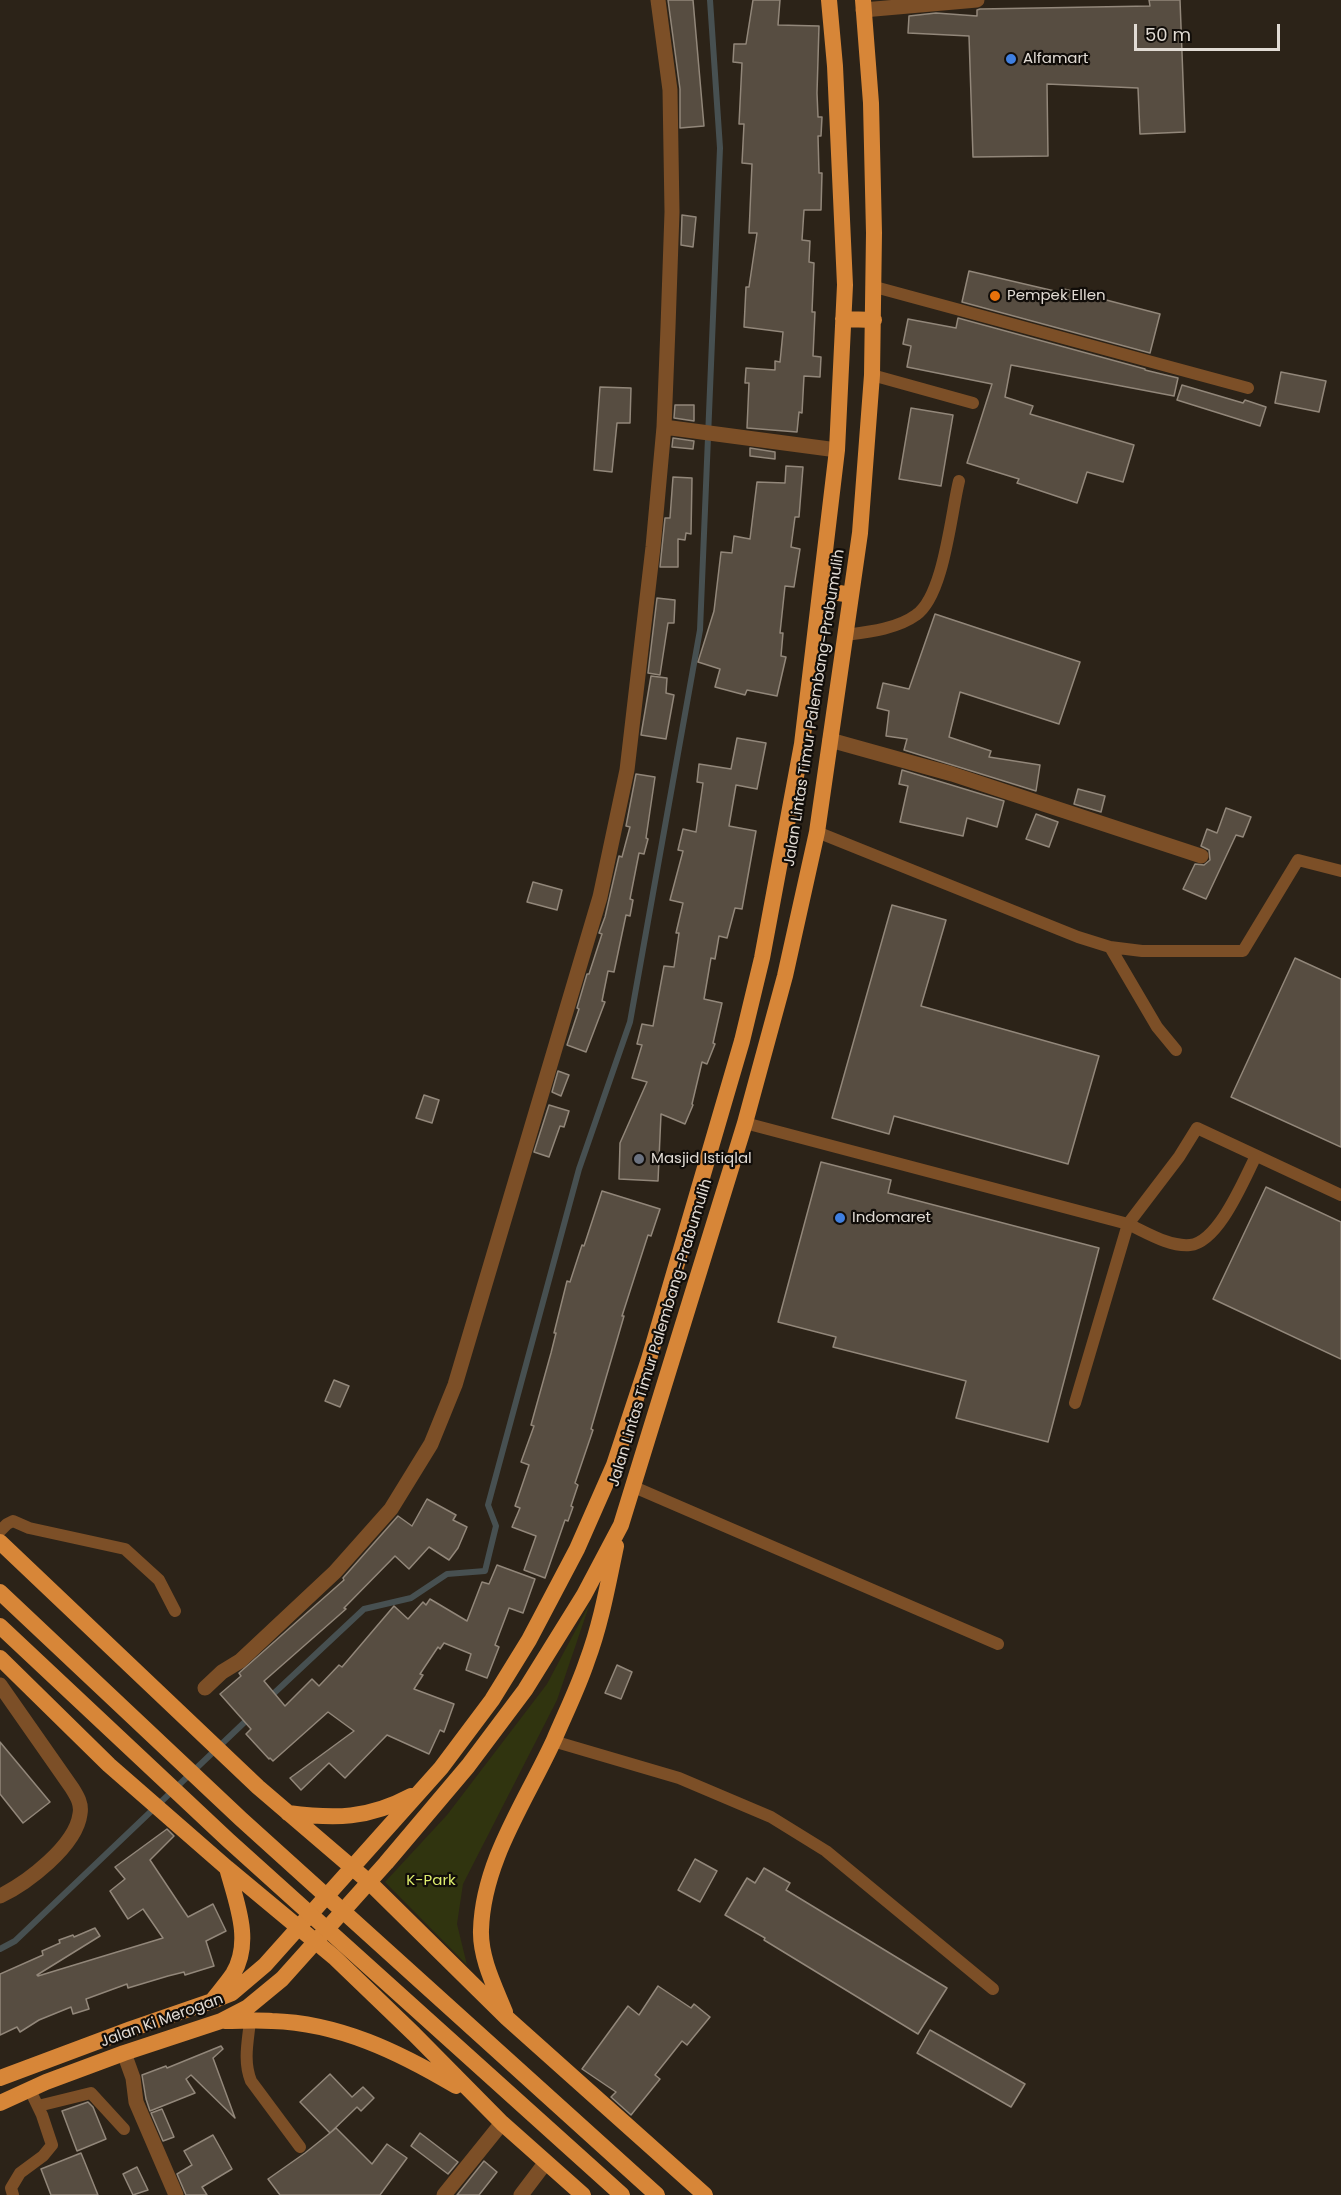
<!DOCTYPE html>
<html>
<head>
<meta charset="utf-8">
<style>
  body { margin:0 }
  #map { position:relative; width:1341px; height:2195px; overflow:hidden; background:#2c2318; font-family:Poppins,sans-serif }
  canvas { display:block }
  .scale { position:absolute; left:1134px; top:24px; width:146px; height:27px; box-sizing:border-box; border:3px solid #e1dbd4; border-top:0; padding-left:8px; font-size:18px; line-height:21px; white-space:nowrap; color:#e1dbd4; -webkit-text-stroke:4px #110d09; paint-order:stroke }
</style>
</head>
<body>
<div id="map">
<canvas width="1341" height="2195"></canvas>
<div class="scale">50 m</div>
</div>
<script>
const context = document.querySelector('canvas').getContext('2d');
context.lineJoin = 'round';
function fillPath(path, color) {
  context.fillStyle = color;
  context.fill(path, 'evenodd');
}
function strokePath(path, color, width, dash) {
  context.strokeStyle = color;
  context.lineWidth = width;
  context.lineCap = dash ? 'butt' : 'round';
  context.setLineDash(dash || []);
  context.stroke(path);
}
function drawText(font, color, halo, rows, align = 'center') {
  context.font = font + ' Poppins,sans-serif';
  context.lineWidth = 4.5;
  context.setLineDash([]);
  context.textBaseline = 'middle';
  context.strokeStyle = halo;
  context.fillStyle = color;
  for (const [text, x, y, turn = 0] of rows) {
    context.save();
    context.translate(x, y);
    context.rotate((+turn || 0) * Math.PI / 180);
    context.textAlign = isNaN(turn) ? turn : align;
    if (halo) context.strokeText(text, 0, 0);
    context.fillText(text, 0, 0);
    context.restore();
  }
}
fillPath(new Path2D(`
  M590,1603L557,1700L463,1884L457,1924L467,1965L385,1882L447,1815L547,1684Z`), '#30340f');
strokePath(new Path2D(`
  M270,1697L364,1609L411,1598L447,1574L485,1571L496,1526L488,1505L579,1169L630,1022L700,630L720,148L710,0
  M0,1949L15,1941L250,1717`), '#475051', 6);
const building = new Path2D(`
  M668,0H693L704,126L680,128V89Z
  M753,0H780L778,25L819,26L817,93L818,117H822L821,136H818L819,173H822L821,210H804L802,240L810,241L809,262L814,263L812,312H815L813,356L821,357L820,377L804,376L802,413L799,412L797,432L747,428L749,383H745L746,368L775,370V361L780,362L783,332L744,327L746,287H749L757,233H749L752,164L742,163L744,124H739L742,63L733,62L734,44H746Z
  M1149,0H1180L1185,132L1140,134L1138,88L1047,84L1048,156L973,157L969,36L908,33L909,16L936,13L977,16V10L980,9L1150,6Z
  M682,215L696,217L693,247L681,245Z
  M969,271L1063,293L1064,289L1160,314L1150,353L962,302Z
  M958,318L1145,369V370L1178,378L1174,396L1011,365L1005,397L1033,406L1030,414L1134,445L1123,482L1087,472L1077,503L1017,483L1019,479L967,463L992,384L907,367L911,346L903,344L908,319L956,328Z
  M1281,372L1326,381L1319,412L1275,403Z
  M1182,385L1243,403L1245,400L1266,407L1260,426L1177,400Z
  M600,387L631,388L630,423H617L612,472L594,470Z
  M675,405H694V421L674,418Z
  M911,408L953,415L941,486L899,479Z
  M673,438L694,441L693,449L672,447Z
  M750,448L775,452V459L750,456Z
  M786,466L803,467L799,517H795L791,547L800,549L794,587L785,586L780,633H783L781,656L786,657L777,696L747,690L745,695L715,687L720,669L698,662L714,611L721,552L732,553L734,536L750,539L757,482L785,483Z
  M673,477L692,478L691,534L686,533L685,540L678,539V567H660L665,518H670Z
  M657,598L675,600L674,623H668L660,675L648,673Z
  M935,614L1080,662L1059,724L960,692L949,737L991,751L989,757L1040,765L1036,791L904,750L907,739L886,736L889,711L877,708L883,683L909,689Z
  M651,676L667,678L666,693L674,695L666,739L641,735Z
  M737,738L766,743L757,789L736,785L729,826L756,831L742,909L735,908L727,938L719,936L715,959L711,958L704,999L722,1003L713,1043L715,1044L707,1064L702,1062L692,1104L693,1105L685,1124L661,1114L658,1181L619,1179L620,1143L647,1082L632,1078L642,1045L637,1044L642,1024L653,1026L664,966L674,967L679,933H676L683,903L670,900L683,851L678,850L683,829L696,832L703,783L697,782L699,764L731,769Z
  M902,770L1004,801L997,827L967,818L963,836L900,822L908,786L899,784Z
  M636,774L655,777L646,838L648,839L644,854L639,853L630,899L633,900L630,916L626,915L614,972L608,971L602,1001L605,1002L586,1052L567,1045L579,1009L577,1008L587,974H589L602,934L599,933L605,917L619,856L622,857L630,827L626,826Z
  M1078,789L1105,796L1101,812L1074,804Z
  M1226,808L1251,817L1243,837L1236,835L1206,899L1183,889L1195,864L1204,865L1210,860L1209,850L1201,846L1207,829L1217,833Z
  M1036,814L1058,822L1049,847L1026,839Z
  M533,882L562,890L557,910L527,902Z
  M892,905L946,920L921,1006L1099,1056L1068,1164L894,1116L889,1134L832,1118Z
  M1295,958L1341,979V1147L1231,1097Z
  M558,1071L569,1075L561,1096L552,1092Z
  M424,1095L439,1100L432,1123L416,1118Z
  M549,1105L569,1111L564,1127L560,1126L549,1157L534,1152Z
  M821,1162L891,1180L888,1193L1099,1248L1048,1442L956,1418L966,1381L833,1347L836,1337L778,1322Z
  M1266,1187L1341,1222V1359L1213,1299Z
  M602,1191L660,1209L651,1236L648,1235L622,1316H624L591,1429L593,1430L575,1483L578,1485L571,1506L573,1507L568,1521L565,1520L545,1578L524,1570L536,1536L512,1527L520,1508L515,1506L529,1465L521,1462L534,1426L531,1425L551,1353L556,1333H554L567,1281L570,1282L582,1245L584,1246Z
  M334,1380L349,1386L340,1407L325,1401Z
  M427,1499L456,1515L453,1520L467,1527L458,1548L449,1560L429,1547L409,1569L395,1556L344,1608L346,1609L264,1681L285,1706L312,1679L319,1686L339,1665L342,1667L394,1606L408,1619L423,1602L426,1605L430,1599L467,1621L482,1582L489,1584L497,1565L535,1579L523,1613L509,1608L495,1645L499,1647L487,1678L466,1670L471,1654L444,1643L440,1649L438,1647L420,1674L423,1675L414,1689L454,1704L444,1732L440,1730L429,1754L387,1735L345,1778L329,1763L301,1790L290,1778L354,1731L328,1712L273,1761L270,1758L269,1759L246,1734L251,1729L220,1694L241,1676L239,1673L344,1580L343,1578L398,1516L412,1526Z
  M617,1665L632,1672L621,1699L605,1693Z
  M0,1742L50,1802L23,1823L0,1794Z
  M167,1829L174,1836L150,1860L188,1917L213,1904L226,1931L206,1941L214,1966L185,1975L184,1972L168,1976L128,1988L127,1984L86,1999L89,2009L73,2014L71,2007L39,2020L20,2032L17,2027L0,2035V1974L43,1955L42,1951L60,1943L59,1940L73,1935L74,1937L95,1928L100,1936L37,1975L38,1976L163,1938L143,1909L128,1919L110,1891L125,1879L115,1867Z
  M695,1859L717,1871L700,1902L678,1890Z
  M764,1868L790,1883L786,1890L947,1988L918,2034L764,1940L765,1938L725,1915L747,1878L755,1883Z
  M658,1986L691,2008L694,2004L710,2017L687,2045L682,2041L655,2075L660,2079L631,2115L611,2097L616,2092L582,2069L628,2006L639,2015Z
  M930,2030L1025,2084L1011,2107L917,2053Z
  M221,2046L223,2049L213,2058L235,2118L191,2075L186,2079L195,2093L150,2111L146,2099L142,2075L166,2066L167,2068Z
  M330,2074L352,2097L363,2087L374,2098L361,2111L357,2107L330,2133L336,2128L372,2164L387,2144L407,2158L380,2195H280L268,2179L305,2153L330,2133L300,2102Z
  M88,2102L93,2107L106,2139L77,2151L62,2111Z
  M162,2109L174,2137L163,2141L151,2113Z
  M420,2133L458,2162L448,2174L411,2146Z
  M213,2135L232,2169L202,2187L207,2195H186L177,2174L192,2165L184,2151Z
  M81,2153L98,2195H51L41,2169Z
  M484,2161L497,2172L479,2195H457Z
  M137,2167L148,2190L133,2195L123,2174Z`);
fillPath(building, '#574d41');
strokePath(building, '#92877a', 1.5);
strokePath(new Path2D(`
  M875,287L1248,388
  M872,375L973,403
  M845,635C868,632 897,629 916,615C944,596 951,513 959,481
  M817,832L1078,937L1110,947L1142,951H1243L1298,860L1341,871
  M1110,947L1157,1027L1176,1050
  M745,1123L1128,1224L1179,1157L1197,1128L1341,1195
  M1075,1403L1128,1224C1146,1232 1169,1247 1190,1245C1219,1242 1244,1179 1256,1156
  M634,1487L998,1644
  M0,1531L7,1524L13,1521L29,1528L125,1549L159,1580L175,1611
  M553,1741L679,1778L771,1817L826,1851L993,1989
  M250,2021C248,2041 243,2061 251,2081L300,2147
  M38,2106L91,2093L124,2129
  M13,2195L11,2188L20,2173L43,2156L52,2145L42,2115L30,2090`), '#7c4f27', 12);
strokePath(new Path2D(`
  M863,10L977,0
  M664,427L837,450
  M830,740L952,774L1201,856
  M0,1685L72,1788C77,1796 82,1804 80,1814C76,1846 27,1883 0,1896
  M205,1688L222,1672L240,1661L335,1572L391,1509L431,1444L455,1385L600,897L627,770L653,547L664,427L668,327L672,212L670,90L658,0
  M124,2053L133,2078L136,2102L176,2195
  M444,2195L502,2123
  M521,2195L546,2162`), '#7c4f27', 15);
strokePath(new Path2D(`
  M843,319L874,320
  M821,590L851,595
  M0,1542L258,1787L369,1882L507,2018L705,2195
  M0,1658L109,1765L227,1868L334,1957L414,2034L502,2123L583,2195
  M288,1813C335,1819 368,1819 411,1796
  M212,2001C219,1992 227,1983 233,1974C253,1941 236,1902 227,1868
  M505,2012C495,1987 480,1958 481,1930C483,1861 526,1801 554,1740C565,1714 578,1688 587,1661C601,1624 608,1584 616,1546
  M225,2021C241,2021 256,2020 272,2021C339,2023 399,2052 456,2086
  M0,2078L131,2029L212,2001L232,1993L265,1965L441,1768L492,1700L529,1640L577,1549L614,1465L649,1359L742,1041L762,958L802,744L837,450L845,285L835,66L829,0
  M0,2103L46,2082L124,2053L221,2021L248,2007L282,1979L386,1863L468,1766L525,1690L584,1595L621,1525L745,1123L785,976L817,832L860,533L872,375L874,233L871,103L863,0`), '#d78638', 16);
strokePath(new Path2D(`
  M0,1592L241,1819L657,2195
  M0,1626L228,1840L622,2195`), '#d78638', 16);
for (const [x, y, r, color] of [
  [1011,59,6,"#3f7fe0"],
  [995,296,6,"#e8710a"],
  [639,1159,6,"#6b7280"],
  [840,1218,6,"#3f7fe0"]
]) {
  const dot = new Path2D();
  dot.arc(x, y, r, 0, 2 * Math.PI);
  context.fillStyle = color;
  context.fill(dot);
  strokePath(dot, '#110d09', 2);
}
drawText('15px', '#e1dbd4', '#110d09', [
  ["Alfamart",1023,59],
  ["Pempek Ellen",1007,296],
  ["Masjid Istiqlal",651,1159],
  ["Indomaret",852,1218]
], 'left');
drawText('15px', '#e1dbd4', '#110d09', [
  ["Jalan Lintas Timur Palembang-Prabumulih",815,708,-81],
  ["Jalan Lintas Timur Palembang-Prabumulih",661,1333,-73],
  ["Jalan Ki Merogan",162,2021,-20]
]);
drawText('15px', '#ddec6d', '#110d09', [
  ["K-Park",431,1881]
]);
</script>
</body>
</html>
